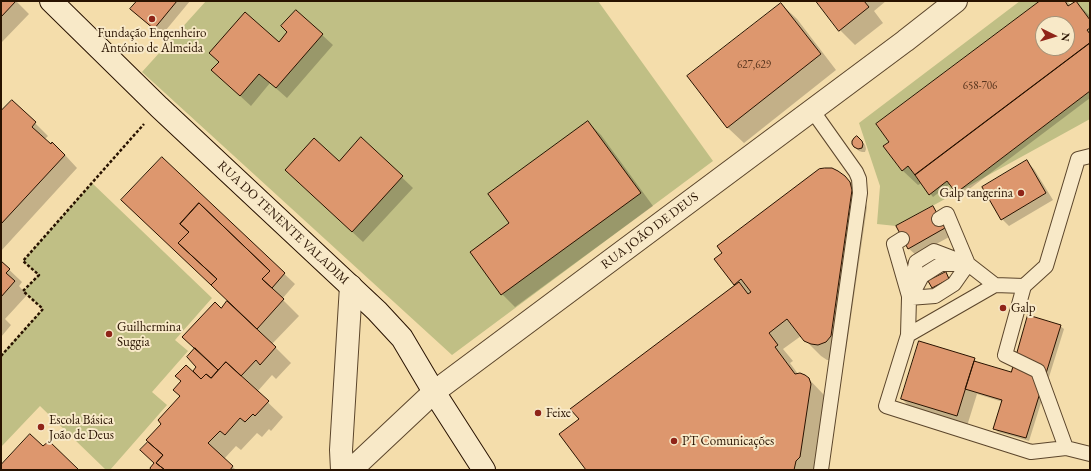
<!DOCTYPE html>
<html>
<head>
<meta charset="utf-8">
<style>
  body { margin:0 }
  #map { position:relative; width:1091px; height:471px; overflow:hidden; background:#f4ddab; font-family:"EB Garamond",serif }
  canvas { display:block }
  .frame { position:absolute; inset:0; border:2px solid #281200; pointer-events:none }
  .north { position:absolute; left:1035px; top:16px; width:40px; height:40px; box-sizing:border-box; background:#f8e9c8; border:1px solid #a59378; border-radius:50%; rotate:95deg; font-size:11px; font-weight:700; line-height:16px; text-align:center; color:#281200 }
  .north::after { content:''; display:block; margin:auto; width:14px; height:18px; background:#8f2418; clip-path:polygon(50% 0,100% 100%,50% 72%,0 100%) }
</style>
</head>
<body>
<div id="map">
<canvas width="1091" height="471"></canvas>
<div class="frame"></div>
<div class="north">N</div>
</div>
<script>
const context = document.querySelector('canvas').getContext('2d');
context.lineJoin = 'round';
function fillPath(path, color) {
  context.fillStyle = color;
  context.fill(path, 'evenodd');
}
function strokePath(path, color, width, dash) {
  context.strokeStyle = color;
  context.lineWidth = width;
  context.lineCap = dash ? 'butt' : 'round';
  context.setLineDash(dash || []);
  context.stroke(path);
}
function drawText(font, color, halo, rows, align = 'center') {
  context.font = font + ' "EB Garamond",serif';
  context.lineWidth = 4;
  context.setLineDash([]);
  context.textBaseline = 'middle';
  context.strokeStyle = halo;
  context.fillStyle = color;
  for (const [text, x, y, turn = 0] of rows) {
    context.save();
    context.translate(x, y);
    context.rotate((+turn || 0) * Math.PI / 180);
    context.textAlign = isNaN(turn) ? turn : align;
    if (halo) context.strokeText(text, 0, 0);
    context.fillText(text, 0, 0);
    context.restore();
  }
}
fillPath(new Path2D(`
  M206,1H598L713,161L452,355L142,72Z
  M1020,1H1040L876,124L889,142L883,146L901,170L908,166L929,194L947,181L956,193L1090,91V119L896,226L877,224L880,186L859,123Z
  M1076,1H1090V20Z
  M92,183L212,298L175,340L188,351L152,392L167,405L110,470H106L40,406L1,447V355L43,309L23,291L39,275L23,261Z`), '#c0bf85');
fillPath(new Path2D(`
  M1,1H16L29,14L1,43Z
  M139,1H190L161,36L132,9Z
  M817,1H886L874,11L883,23L855,45L840,30Z
  M1041,1H1067L1071,5L1076,2L1090,16V98L960,196L950,184L933,197L922,183L918,185L902,170L891,142ZM1043,24H1067V48H1043Z
  M781,4L797,19L836,70L744,143L728,128L688,76Z
  M296,11L333,45L287,98L270,83L251,106L212,70L220,63L210,53L279,44L289,32Z
  M1,113L35,123L48,136L44,140L65,155L77,168L1,251Z
  M588,122L601,135L653,206L515,307L502,294Z
  M361,138L413,188L363,242L297,180L339,162Z
  M861,141L865,145L866,149L865,152H862L859,151L855,147Z
  M162,158L295,284L282,299L299,316L272,344L291,363L276,379L272,375L257,392L283,417L271,431L269,429L262,437L257,433L241,450L236,446L224,459L236,470H153L155,463L141,450L150,442L181,396L193,373L198,367L196,349L221,310L228,301Z
  M1027,162L1034,169L1053,200L1009,226L1002,219Z
  M844,176L860,192L865,199L867,207L846,351L841,357L834,360H827L821,356L801,336L783,349L793,361L790,363L798,374L805,375L824,395L816,470H588L580,420L736,285L735,284Z
  M933,208L940,215L951,236L916,255L908,248Z
  M1,262L22,282L19,286L27,295L5,319L11,325L1,337Z
  M945,273L949,277L952,283L936,291L933,288L930,282Z
  M1060,326L1064,329L1029,441L998,432L994,428L1003,402L977,394L967,426L913,410L902,399L974,359L979,364L1011,374Z`), '#0003');
const building = new Path2D(`
  M1,1H16L1,17Z
  M137,1H177L154,29L130,9Z
  M816,1H864L869,7L839,31Z
  M1040,1H1065L1068,6L1076,1L1090,20V28L1087,30L1090,34V43L915,175L908,166L902,171L883,146L889,142L876,124ZM1043,24H1067V48H1043Z
  M781,3L821,54L727,128L687,76Z
  M296,10L323,34L276,88L259,74L240,96L211,70L219,62L209,53L245,12L279,42L287,32L281,26Z
  M1090,43V91L956,193L947,181L929,195L915,175Z
  M12,100L36,122L32,127L51,144L52,142L65,155L1,224V111Z
  M588,121L641,193L501,295L470,252L509,223L488,194Z
  M857,136L862,141L863,144L862,148L858,149L854,147L852,144V141L854,138Z
  M361,137L403,176L352,232L285,170L314,138L339,161Z
  M162,157L285,273L272,288L262,279L270,271L199,203L180,224L189,232L178,243L217,279L211,285L121,200Z
  M1027,160L1046,193L1001,220L982,187Z
  M825,168H832L838,171L845,176L850,182L852,190L831,336L826,342L818,345L811,344L804,341L787,319L769,333L778,345L775,347L795,374L800,373L805,375L809,378L811,384L800,457L796,461L794,470H586L559,434L579,419L570,409L739,282L748,294L751,292L741,279L734,285L714,259L722,253L717,246L819,169Z
  M199,203L270,271L262,279L284,299L257,329L211,285L217,279L178,243L189,232L180,224Z
  M933,206L945,228L908,249L896,226Z
  M1,261L10,269L6,273L15,281L1,297Z
  M946,272L949,279L932,288L928,281Z
  M227,301L276,347L260,365L256,360L241,376L226,362L218,370L182,337L215,302L221,308Z
  M1028,315L1061,325L1026,438L993,429L1002,400L965,389L974,361L1011,372Z
  M919,341L975,358L957,416L901,399Z
  M195,348L218,370L211,378L206,374L201,379L193,371L196,367L187,357Z
  M226,362L269,401L255,416L253,414L245,422L240,418L225,435L220,431L208,443L233,466L230,470H165L156,463L163,455L146,440L161,424L158,420L180,396L173,390L181,381L175,376L186,365L201,379L206,374L211,378Z
  M30,434L43,446L49,441L79,470H1V465Z
  M148,442L163,455L156,463L165,470H151L150,468L154,463L140,450Z`);
fillPath(building, '#dd976e');
strokePath(building, '#281200', 1);
const service = new Path2D(`
  M812,110L856,172L859,179L860,193L821,470
  M1090,156L1078,159L1046,266L1024,286L1005,355L1038,371L1066,448L1090,454
  M939,219L947,214L968,264
  M902,239L894,244L909,296
  M1024,286L995,285L908,335L886,406L1031,452L1066,448
  M914,291L922,276L941,264H959
  M909,298L935,296L954,284L968,264
  M908,335L909,298L916,262L934,251L968,264L995,285`);
const minor = new Path2D(`
  M342,470L341,450L351,286
  M351,470L434,392L905,41L956,1`);
const secondary = new Path2D(`
  M51,1L159,107L377,311L402,338L434,392L484,470`);
strokePath(service, '#5b452b', 16);
strokePath(minor, '#5b452b', 24);
strokePath(secondary, '#281200', 24);
strokePath(new Path2D(`
  M1,356L43,309L23,291L39,275L23,261L144,124`), '#281200', 2.5, [3, 2]);
strokePath(service, '#f8e9c8', 14);
strokePath(minor, '#f8e9c8', 22);
strokePath(secondary, '#f8e9c8', 22);
for (const [x, y, r, color] of [
  [152,19,4,"#8f2418"],
  [1021,193,4,"#8f2418"],
  [1003,308,4,"#8f2418"],
  [109,334,4,"#8f2418"],
  [538,413,4,"#8f2418"],
  [41,427,4,"#8f2418"],
  [674,441,4,"#8f2418"]
]) {
  const dot = new Path2D();
  dot.arc(x, y, r, 0, 2 * Math.PI);
  context.fillStyle = color;
  context.fill(dot);
  strokePath(dot, '#f8e9c8', 1.5);
}
drawText('11px', '#55331c', null, [
  ["627,629",754,65],
  ["658-706",980,86]
]);
drawText('13px', '#281200', '#f8e9c8', [
  ["Fundação Engenheiro",152,33,"center"],
  ["António de Almeida",152,48,"center"],
  ["Galp tangerina",1013,193,"right"],
  ["Galp",1011,308],
  ["Guilhermina",117,327],
  ["Suggia",117,342],
  ["Feixe",546,413],
  ["Escola Básica",49,420],
  ["João de Deus",49,435],
  ["PT Comunicações",682,441]
], 'left');
drawText('13px', '#281200', '#f8e9c8', [
  ["RUA DO TENENTE VALADIM",283,223,43],
  ["RUA JOÃO DE DEUS",650,231,-37]
]);
</script>
</body>
</html>
